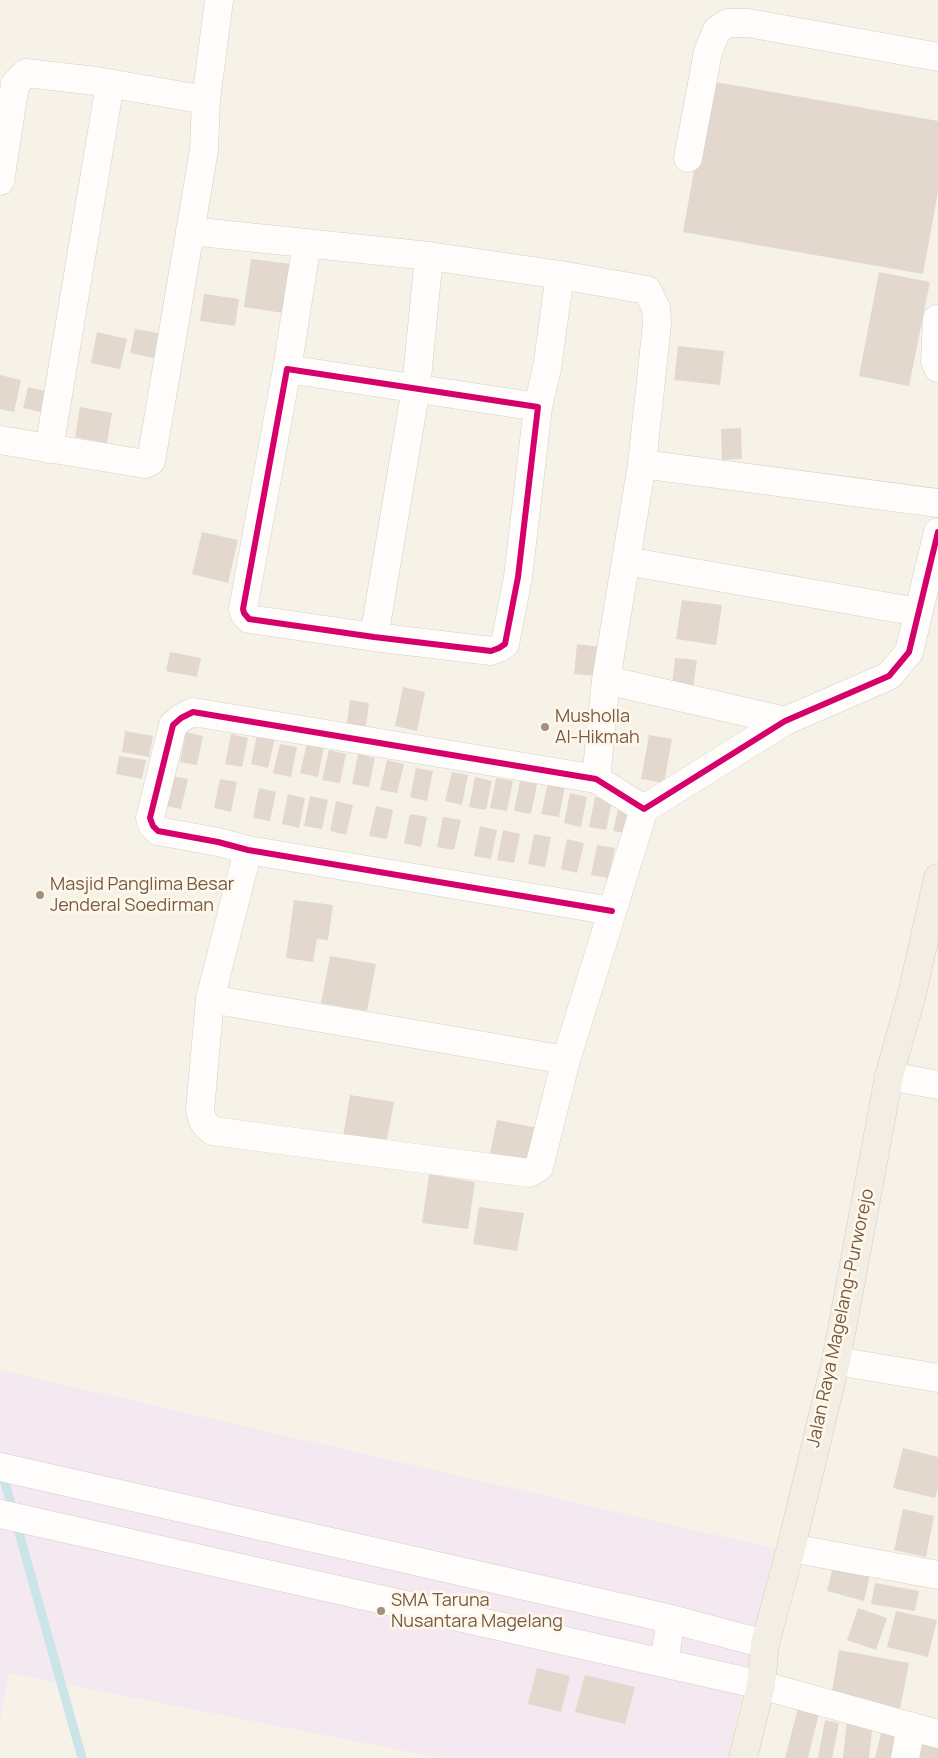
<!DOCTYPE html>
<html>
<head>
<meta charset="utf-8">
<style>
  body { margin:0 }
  canvas { display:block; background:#f7f2e8 }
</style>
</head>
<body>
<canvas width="938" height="1758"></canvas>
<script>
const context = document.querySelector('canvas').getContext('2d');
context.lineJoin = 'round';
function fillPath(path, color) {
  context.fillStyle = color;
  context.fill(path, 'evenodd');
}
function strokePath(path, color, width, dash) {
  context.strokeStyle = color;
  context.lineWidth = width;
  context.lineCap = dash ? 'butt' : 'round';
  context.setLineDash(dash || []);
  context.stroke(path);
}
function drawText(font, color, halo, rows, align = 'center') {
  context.font = font + ' Manrope,sans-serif';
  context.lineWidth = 5;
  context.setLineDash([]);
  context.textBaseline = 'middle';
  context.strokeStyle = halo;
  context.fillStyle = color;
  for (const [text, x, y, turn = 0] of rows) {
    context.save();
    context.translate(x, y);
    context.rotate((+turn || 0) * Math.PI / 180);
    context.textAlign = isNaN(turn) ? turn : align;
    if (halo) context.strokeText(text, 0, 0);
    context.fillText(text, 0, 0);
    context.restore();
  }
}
fillPath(new Path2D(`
  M0,1370L776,1549L728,1758H440L9,1673L0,1720Z`), '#f4e8f1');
strokePath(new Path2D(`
  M2,1472L82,1758`), '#cae4e8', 9);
fillPath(new Path2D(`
  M710,81L938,121V192L923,274L683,232Z
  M251,259L291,264L283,313L244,307Z
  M879,272L930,282L909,386L859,376Z
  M204,294L239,299L235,326L200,321Z
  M135,329L163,334L159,359L130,353Z
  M97,332L127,339L120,369L91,363Z
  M678,346L724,351L720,385L674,380Z
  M0,375L21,380L14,412L0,409Z
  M28,387L54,393L49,414L23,408Z
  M80,407L112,413L107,443L75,437Z
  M741,428L742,459L722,460L721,429Z
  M202,532L238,540L228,583L192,574Z
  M682,600L722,605L716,645L676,639Z
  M577,644L601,647L598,676L574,674Z
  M170,652L201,658L197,677L166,671Z
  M675,658L697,660L693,688L672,685Z
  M403,687L425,692L417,731L395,726Z
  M350,700L369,703L365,734L346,731Z
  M125,731L153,736L149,757L122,752Z
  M186,732L203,736L197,765L180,762Z
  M231,734L248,738L242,767L225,764Z
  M257,734L275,738L268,768L251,764Z
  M649,735L672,739L664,783L641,779Z
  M307,743L324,747L318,777L300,773Z
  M280,744L297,747L291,777L273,773Z
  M329,750L346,754L340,783L322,780Z
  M358,754L375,758L369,787L352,784Z
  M119,756L146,760L142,779L116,774Z
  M387,760L404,764L397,793L380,790Z
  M416,768L433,771L427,801L410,797Z
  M452,772L468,775L462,805L445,801Z
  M171,776L188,779L181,809L165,806Z
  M475,777L492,781L486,810L469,807Z
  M496,778L513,781L507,811L490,808Z
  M220,779L237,782L231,812L214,808Z
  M520,781L537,784L531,814L514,811Z
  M548,783L565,787L559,817L541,814Z
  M259,788L276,792L270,821L253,818Z
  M570,793L587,797L581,827L564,823Z
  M288,794L305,798L299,828L282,824Z
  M310,796L328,800L322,829L304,826Z
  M595,797L612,801L606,830L589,827Z
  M336,801L353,805L346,835L330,831Z
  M620,801L636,804L630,834L613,831Z
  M376,806L393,810L387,839L369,836Z
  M410,814L427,817L421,847L404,843Z
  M443,817L461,820L454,850L437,847Z
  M480,826L497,830L491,859L474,856Z
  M503,830L520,834L514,863L497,860Z
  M534,834L551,837L545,867L528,864Z
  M567,839L584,843L577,873L561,869Z
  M597,845L615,848L608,878L591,875Z
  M294,900L333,905L328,940L317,939L313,962L286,958Z
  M330,956L376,964L367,1011L321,1003Z
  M350,1095L394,1102L386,1144L343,1137Z
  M497,1120L538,1128L532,1161L490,1153Z
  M429,1174L475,1182L468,1229L422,1223Z
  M479,1207L524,1213L517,1251L473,1244Z
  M903,1448L938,1457V1488L935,1498L893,1488Z
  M903,1509L934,1516L926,1557L894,1550Z
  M833,1566L870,1575L864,1601L827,1591Z
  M875,1583L919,1591L915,1611L871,1604Z
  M858,1608L887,1618L876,1650L847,1640Z
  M896,1611L937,1620L928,1657L887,1647Z
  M839,1650L909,1663L900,1709L831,1697Z
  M537,1668L570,1676L561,1712L528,1704Z
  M585,1675L635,1687L625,1724L575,1712Z
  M800,1700L821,1705L808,1758H785Z
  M847,1719L873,1722L869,1758H843Z
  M825,1720L839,1723L832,1758H818Z
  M883,1725L905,1730L898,1758H875Z
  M916,1735L938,1740V1758H910Z`), '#e2d8cd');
const minor = new Path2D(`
  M206,100L219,0
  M688,158L708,52L717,30L728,23H748L938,57
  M0,181L15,84L26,73L96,81L206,100L204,150L151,461L145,464L0,440
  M190,231L429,256L560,275L647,290L656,308L657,324L642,464L606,680L596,779
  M937,319L935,361L938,368
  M287,369L538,407L518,577L505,644L499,648L491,651L374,637L249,619L244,613L243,609Z
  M287,369L307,243
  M538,407L547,368L560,275
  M49,449L110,84
  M642,464L938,503
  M626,561L918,612
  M374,637L416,388L429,256
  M606,680L785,721
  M248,850L210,999L200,1110C202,1120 204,1125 213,1131L529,1173L539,1167L566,1060L644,809
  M612,911L248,850L218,842L158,831L153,826L150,818L173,725L181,718L193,712L596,779L644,809L785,721L889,676L909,652L938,532
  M210,999L566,1060
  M889,1076L938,1085
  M836,1361L938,1378
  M0,1467L671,1619L765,1644
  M0,1514L761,1685L938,1734
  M791,1548L938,1575
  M664,1663L671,1619
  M905,1758L911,1726`);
const major = new Path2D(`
  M743,1758L761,1685L765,1644L791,1548L836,1361L889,1076L912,994L938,878`);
strokePath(minor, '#d6cec5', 29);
strokePath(major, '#d6cdc4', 29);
strokePath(minor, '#fefdfc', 28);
strokePath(major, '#f3eee4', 28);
strokePath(new Path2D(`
  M287,369L538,407L518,577L505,644L499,648L491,651L374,637L249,619L244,613L243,609Z
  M612,911L248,850L218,842L158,831L153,826L150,818L173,725L181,718L193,712L596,779L644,809L785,721L889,676L909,652L938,532`), '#d6006c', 6);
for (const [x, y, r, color] of [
  [545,727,5,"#a3907f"],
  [40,895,5,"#a3907f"],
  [381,1611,5,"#a3907f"]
]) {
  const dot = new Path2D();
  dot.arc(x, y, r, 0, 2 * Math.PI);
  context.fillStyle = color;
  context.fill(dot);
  strokePath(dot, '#fff8ea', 2);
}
drawText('18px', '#765b47', '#fff8ea', [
  ["Musholla",555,717],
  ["Al-Hikmah",555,738],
  ["Masjid Panglima Besar",50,885],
  ["Jenderal Soedirman",50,906],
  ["SMA Taruna",391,1601],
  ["Nusantara Magelang",391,1622]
], 'left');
drawText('18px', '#765b47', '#fff8ea', [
  ["Jalan Raya Magelang-Purworejo",841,1318,-78]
]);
</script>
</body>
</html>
